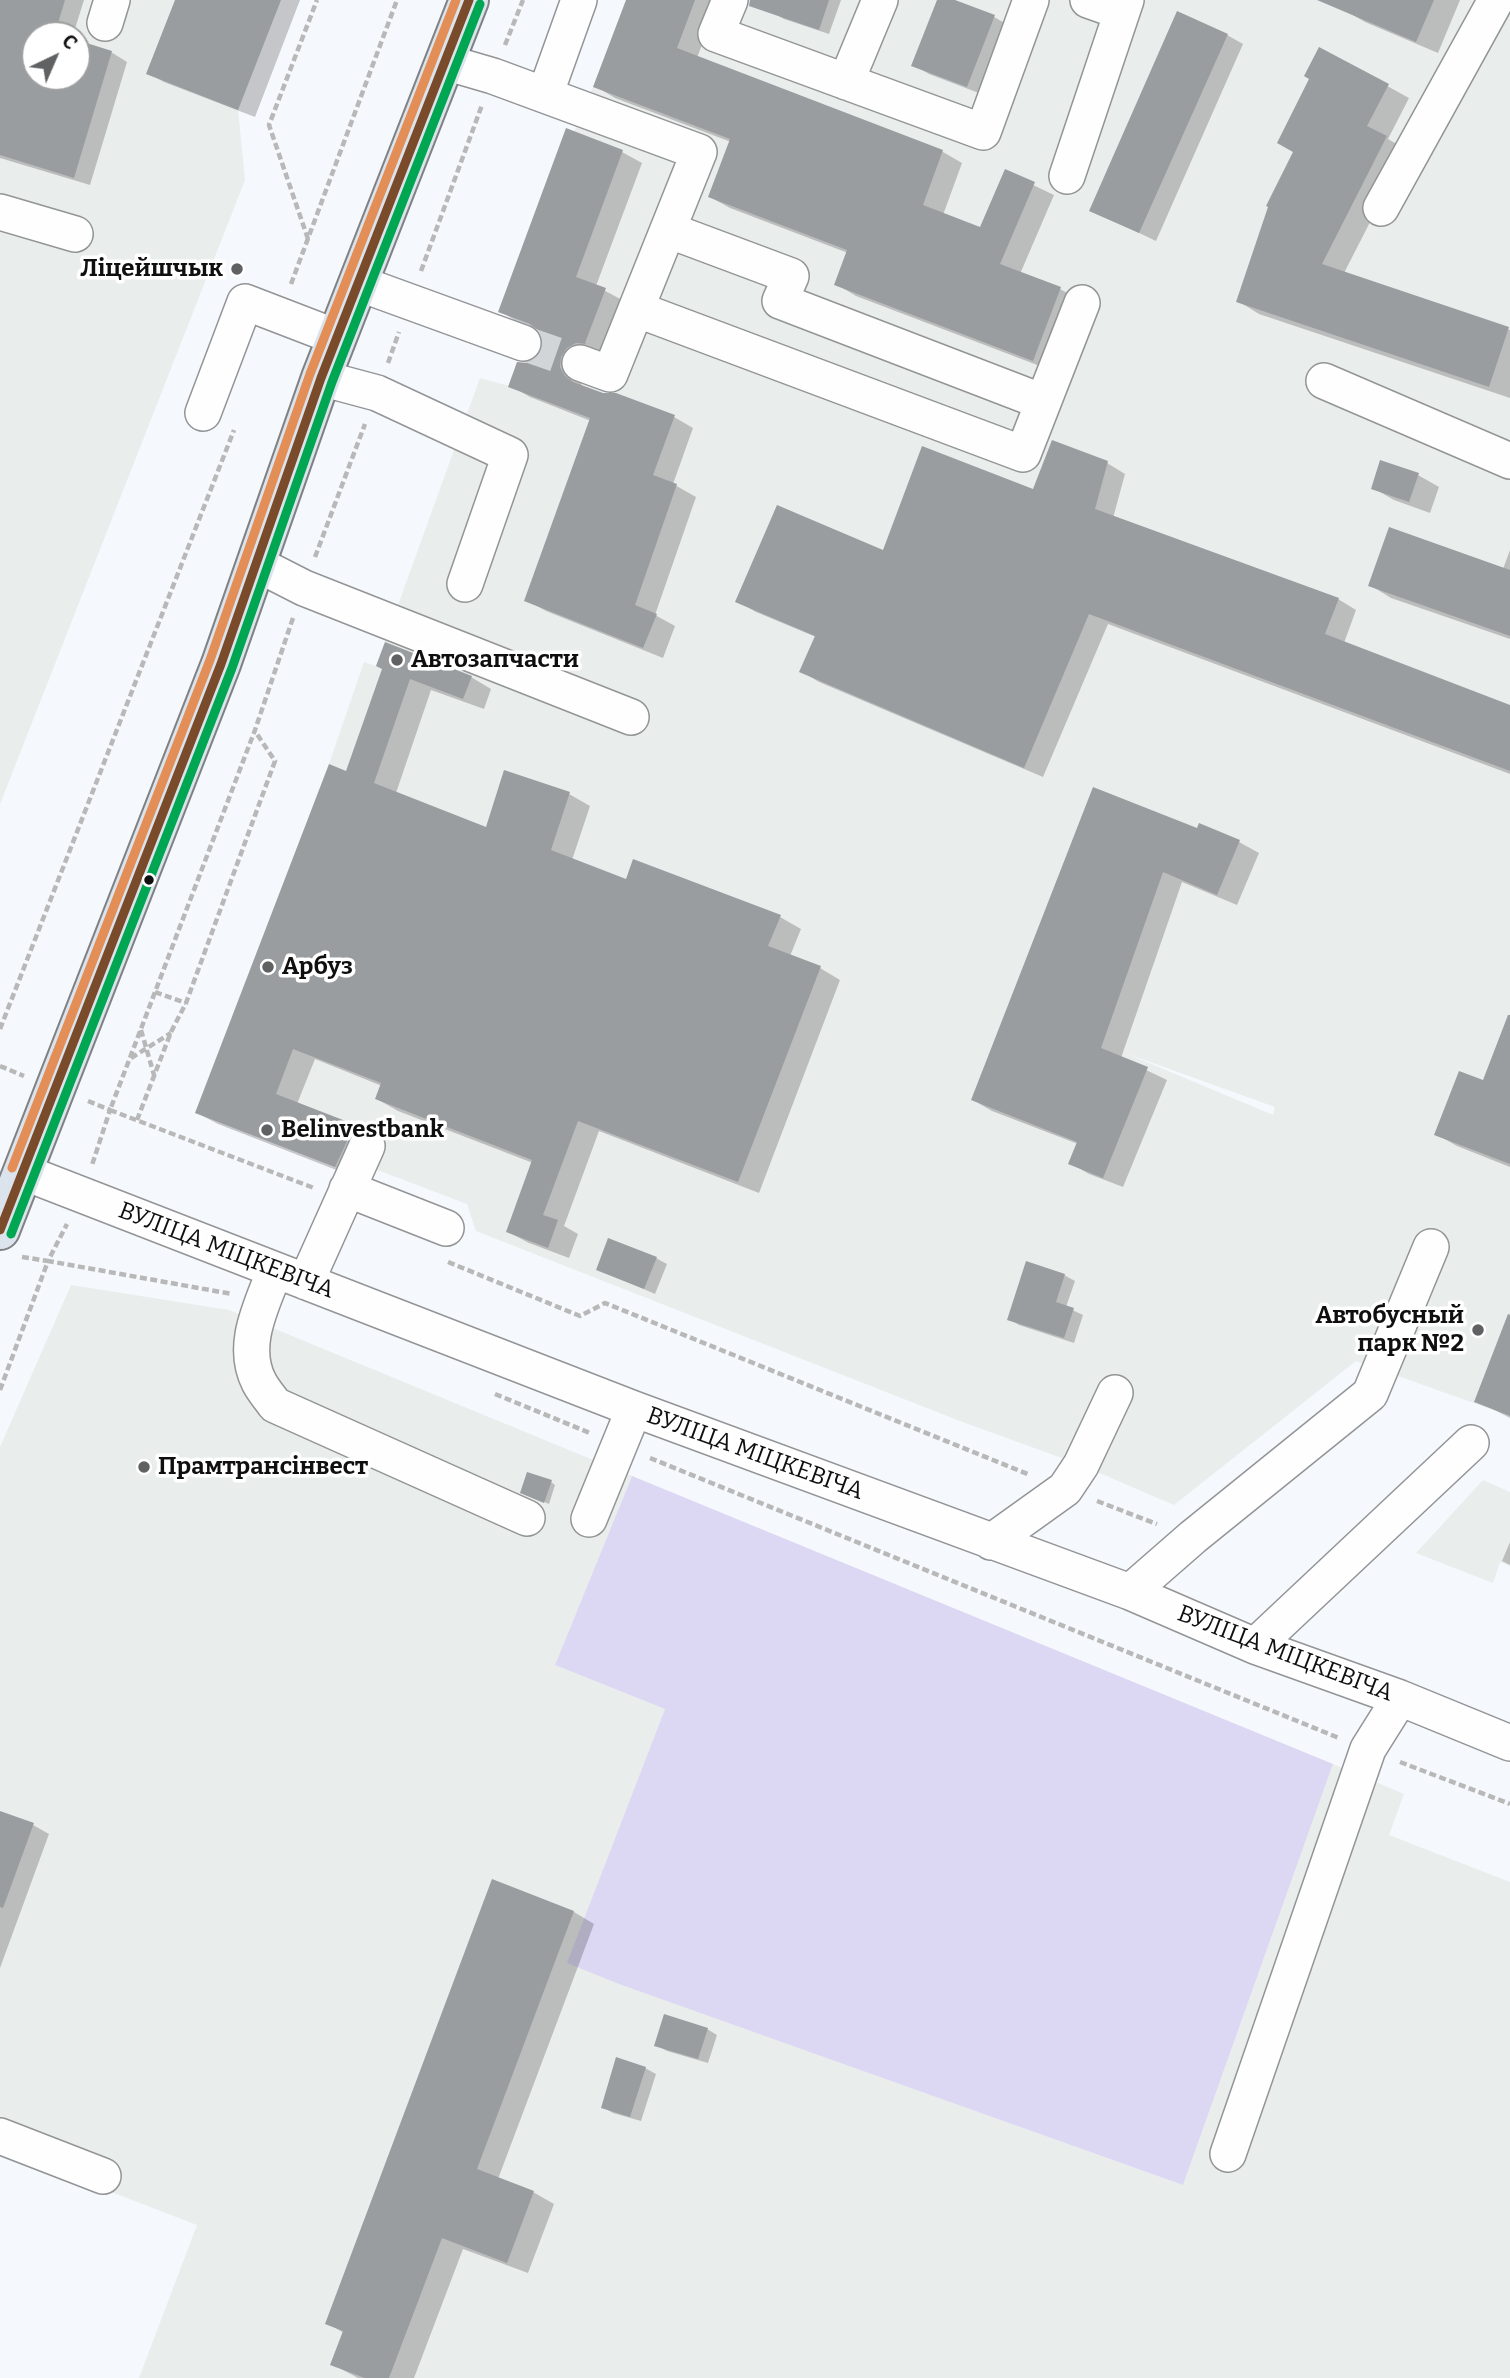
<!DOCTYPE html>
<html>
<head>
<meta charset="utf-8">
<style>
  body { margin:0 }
  #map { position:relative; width:1510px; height:2378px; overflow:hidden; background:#f5f8fc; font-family:Bitter,serif }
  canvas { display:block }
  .north { position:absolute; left:21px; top:21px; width:70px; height:70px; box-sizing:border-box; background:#fff; border:2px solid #9f9f9f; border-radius:50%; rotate:44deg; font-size:19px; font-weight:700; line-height:28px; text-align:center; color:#0f0f0f }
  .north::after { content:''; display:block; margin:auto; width:24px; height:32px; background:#606162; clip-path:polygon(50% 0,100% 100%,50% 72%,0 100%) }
</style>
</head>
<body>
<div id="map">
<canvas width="1510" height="2378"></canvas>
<div class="north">С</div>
</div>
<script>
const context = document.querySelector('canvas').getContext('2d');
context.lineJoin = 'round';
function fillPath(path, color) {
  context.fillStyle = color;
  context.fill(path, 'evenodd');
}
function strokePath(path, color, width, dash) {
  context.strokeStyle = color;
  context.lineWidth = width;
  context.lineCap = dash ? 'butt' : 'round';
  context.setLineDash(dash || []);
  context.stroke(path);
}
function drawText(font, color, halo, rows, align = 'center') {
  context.font = font + ' Bitter,serif';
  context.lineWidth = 7;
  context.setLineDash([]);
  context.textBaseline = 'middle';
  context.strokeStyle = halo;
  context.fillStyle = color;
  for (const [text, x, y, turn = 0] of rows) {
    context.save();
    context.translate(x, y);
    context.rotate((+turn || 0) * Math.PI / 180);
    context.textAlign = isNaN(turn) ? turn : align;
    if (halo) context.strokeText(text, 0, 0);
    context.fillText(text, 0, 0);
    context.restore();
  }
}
fillPath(new Path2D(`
  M0,0H281L238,110L245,180L0,804ZM35,35H77V77H35Z
  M626,0H1510V1416L1356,1361L1174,1505L1081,1465L960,1421L476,1231L467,1204L351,1160L346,1171L195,1113L329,764L364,662L376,666L480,378L509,386L530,324L498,312L593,87ZM1125,1053L1275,1107L1273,1115Z
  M71,1285L229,1310L632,1476L555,1665L665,1709L568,1962L620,1984L1183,2185L1333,1764L1404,1794L1389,1835L1510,1882V2378H139L197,2225L0,2149V1447Z
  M1483,1480L1510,1492V1566L1500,1562L1493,1583L1416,1553Z`), '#e9edeb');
fillPath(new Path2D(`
  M632,1476L1333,1764L1183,2185L619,1984L567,1963L665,1709L555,1665Z`), '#dcd7f2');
fillPath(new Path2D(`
  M0,0H84L73,35H35V77H77V42L111,52L127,62L90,185L0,158Z
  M177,0H300L255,117L164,82L148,73Z
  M628,0H719L697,58L943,152L962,163L943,215L981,229L1006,172L1054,195L1020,274L1060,289L1080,300L1053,371L856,296L836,284L848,253L730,208L710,197L731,142L615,98L595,86Z
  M778,0H841L829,34L784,19L773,13Z
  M938,0H950L994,17L1010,26L984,95L929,74L914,65Z
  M1348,0H1460L1438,53L1365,22L1344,10Z
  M1227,35L1243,44L1156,241L1091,210Z
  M1320,49L1409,98L1388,139L1407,150L1344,273L1510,330V398L1259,314L1238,301L1295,152Z
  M622,152L642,163L596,286L624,301L604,354L579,379L583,388L674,417L693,428L673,484L696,497L655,615L675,626L663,658L546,611L526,600L591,421L530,397L511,386L528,364L538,359L544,350L545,340L541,331L519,323L500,311Z
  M1107,463L1125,474L1113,518L1338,599L1356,610L1344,643L1510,707V774L1108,624L1043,777L819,682L801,671L816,637L756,612L737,601L884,552Z
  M1418,475L1439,487L1430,513L1394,500L1373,488Z
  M1510,550V639L1391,598L1370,585L1503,569Z
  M384,669L471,677L491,689L484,709L431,690L396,793L487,829L569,794L590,806L572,860L627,881L780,917L801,929L790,956L820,968L840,980L759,1193L599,1131L564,1226L578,1234L569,1258L529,1243L508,1232L533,1163L398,1111L377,1099L382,1086L315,1059L297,1104L360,1129L379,1140L357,1178L218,1124L197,1113L347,773Z
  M1094,790L1198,830L1200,826L1239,842L1259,853L1237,905L1182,882L1121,1058L1167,1080L1123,1187L1089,1174L1070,1163L1078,1144L992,1111L973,1100Z
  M1510,1015V1167L1457,1146L1436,1134L1484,1082Z
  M656,1258L667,1264L655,1294L598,1269Z
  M1064,1275L1075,1281L1066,1307L1083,1315L1074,1343L1019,1325L1009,1319Z
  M1510,1313V1418L1477,1401Z
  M551,1482L555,1485L549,1504L527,1495Z
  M1510,1542V1565L1502,1561Z
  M0,1813L33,1825L49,1834L0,1968Z
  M493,1882L574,1912L594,1924L498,2179L533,2192L554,2204L528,2273L463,2249L414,2378H358L332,2364L344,2333L327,2323Z
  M707,2029L717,2035L708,2063L667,2051L656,2045Z
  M645,2068L656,2074L641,2121L613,2113L603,2107Z`), '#0003');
fillPath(new Path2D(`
  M0,0H65L55,33L60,35H35V77H77V40L112,51L74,178L0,155Z
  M175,0H281L238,110L146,74Z
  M626,0H695L677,48L943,150L923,205L980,227L1005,169L1035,182L1000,264L1061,287L1033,361L834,285L847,250L708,197L730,139L593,87Z
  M750,0H829L819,30L749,6Z
  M937,0H955L995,15L967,87L911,66Z
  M1317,0H1434L1416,42Z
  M1177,11L1228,34L1139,233L1089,211Z
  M1319,47L1389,84L1367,126L1387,136L1322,264L1509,327L1489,387L1236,302L1268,207L1266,206L1293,152L1277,143L1309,79L1304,76Z
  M566,128L623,150L576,277L606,288L585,343L587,344L576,343L567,348L561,357L560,367L565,376L573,382L603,393H616L675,415L653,475L677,484L635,605L657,614L643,648L524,601L590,418L508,387L517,362L527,363L536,358L542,349L543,340L539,331L530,324L498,312Z
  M1052,440L1108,461L1095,509L1339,598L1325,634L1510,705V771L1089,614L1024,768L799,672L815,636L735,602L777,505L883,550L922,446L1033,489Z
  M1380,460L1419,473L1409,502L1371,489Z
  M1389,527L1510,570V636L1368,586Z
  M385,642L472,676L463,699L410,679L374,783L486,827L504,770L570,792L551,850L626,879L633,859L781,915L768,946L821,966L738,1182L578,1121L543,1215L558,1220L548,1248L506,1232L532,1160L375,1099L381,1083L293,1049L276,1094L361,1127L355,1130L349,1137L335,1167L195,1113L329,764L346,771L382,669L376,666Z
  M1093,787L1197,828L1199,823L1240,840L1217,895L1163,872L1101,1048L1148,1067L1103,1178L1068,1164L1077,1142L971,1100Z
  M1508,1015H1510V1164L1434,1135L1459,1071L1483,1080Z
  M608,1238L657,1257L644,1289L596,1270Z
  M1026,1261L1065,1274L1056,1302L1074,1308L1064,1338L1007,1320Z
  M1508,1314L1510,1315V1416L1474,1402Z
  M527,1472L552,1480L544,1503L520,1493Z
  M0,1811L34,1823L3,1908L0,1907Z
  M492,1879L574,1911L477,2169L534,2191L507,2263L442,2238L389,2378H365L330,2365L343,2331L325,2324Z
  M664,2014L708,2028L698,2059L654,2046Z
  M616,2057L646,2067L630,2117L601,2108Z`), '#9a9da0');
strokePath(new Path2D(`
  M523,343L580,363`), '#d2d5d8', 35, [35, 18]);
const minor = new Path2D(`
  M730,0L716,34L983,132L1031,0
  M1088,0L1122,12
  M105,23L112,0
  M445,62L493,76L699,152L610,374L580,363
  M846,82L880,0
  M545,95L579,0
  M1067,176L1126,0
  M1381,208L1496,0
  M0,212L75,234
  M668,230L791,276L780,301L1043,402
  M358,283L523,343
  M636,309L1023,454L1082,303
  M321,378L377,393L510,455L465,584
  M1324,381L1510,461
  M203,413L245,302L336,337
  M255,563L304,588L631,717
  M23,1172L634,1409L1130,1592L1255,1646L1400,1698L1510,1743
  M347,1189L446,1228
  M275,1270C262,1305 240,1345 259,1382C263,1390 270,1398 275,1405L527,1518
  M306,1282L367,1146
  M589,1519L634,1409
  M991,1542L1065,1489L1081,1465L1115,1393
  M1130,1592L1193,1537L1370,1394L1431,1247
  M1255,1646L1471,1443
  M0,2136L103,2176
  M1228,2154L1368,1749L1400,1698`);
const major = new Path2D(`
  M0,1230L221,664L321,378L469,0`);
strokePath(minor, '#939496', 38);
strokePath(major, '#808183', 42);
strokePath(new Path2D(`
  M505,45L523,0
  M308,239L269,125L317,0
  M421,271L482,105
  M291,284L397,0
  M388,363L399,332
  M315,557L365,424
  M293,618L255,730L110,1110L314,1188
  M155,992L186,1003
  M0,1029L234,430
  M141,1030L154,1075
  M131,1058L171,1033
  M0,1066L24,1076
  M88,1101L110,1110L92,1165
  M137,1120L171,1032L186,1003L275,761L255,731
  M22,1257L48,1261L67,1224
  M448,1262L580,1316L605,1303L1030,1475
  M0,1390L48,1261L232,1294
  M495,1394L590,1433
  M650,1458L1339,1738
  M1097,1501L1157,1524
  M1400,1762L1510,1804`), '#b8b8b9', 4.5, [7, 3.5]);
strokePath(minor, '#fefeff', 35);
strokePath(major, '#dbe3ec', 38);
strokePath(new Path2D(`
  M0,1230L221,664L321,378L469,0`), '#7a4b2a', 9);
strokePath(new Path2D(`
  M11,1234L232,668L332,382L480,4`), '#00a651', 9);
strokePath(new Path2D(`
  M12,1168L210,660L310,374L456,0`), '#e28e56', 9);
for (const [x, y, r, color] of [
  [237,269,7,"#606162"],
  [397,660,7,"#606162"],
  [149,880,6,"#0f0f0f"],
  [268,967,7,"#606162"],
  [267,1130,7,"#606162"],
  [1478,1330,7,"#606162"],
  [144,1467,7,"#606162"]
]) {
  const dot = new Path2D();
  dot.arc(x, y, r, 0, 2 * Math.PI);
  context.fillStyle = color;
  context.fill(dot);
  strokePath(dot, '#fff', 2.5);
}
drawText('bold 24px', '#0f0f0f', '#fff', [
  ["Ліцейшчык",223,269,"right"],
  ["Автозапчасти",411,660],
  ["Арбуз",282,967],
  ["Belinvestbank",281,1130],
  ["Автобусный",1464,1316,"right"],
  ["парк №2",1464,1344,"right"],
  ["Прамтрансінвест",158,1467]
], 'left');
drawText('24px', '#0f0f0f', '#fff', [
  ["ВУЛІЦА МІЦКЕВІЧА",226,1251,21],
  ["ВУЛІЦА МІЦКЕВІЧА",755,1454,20],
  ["ВУЛІЦА МІЦКЕВІЧА",1285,1654,21]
]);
</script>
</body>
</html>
